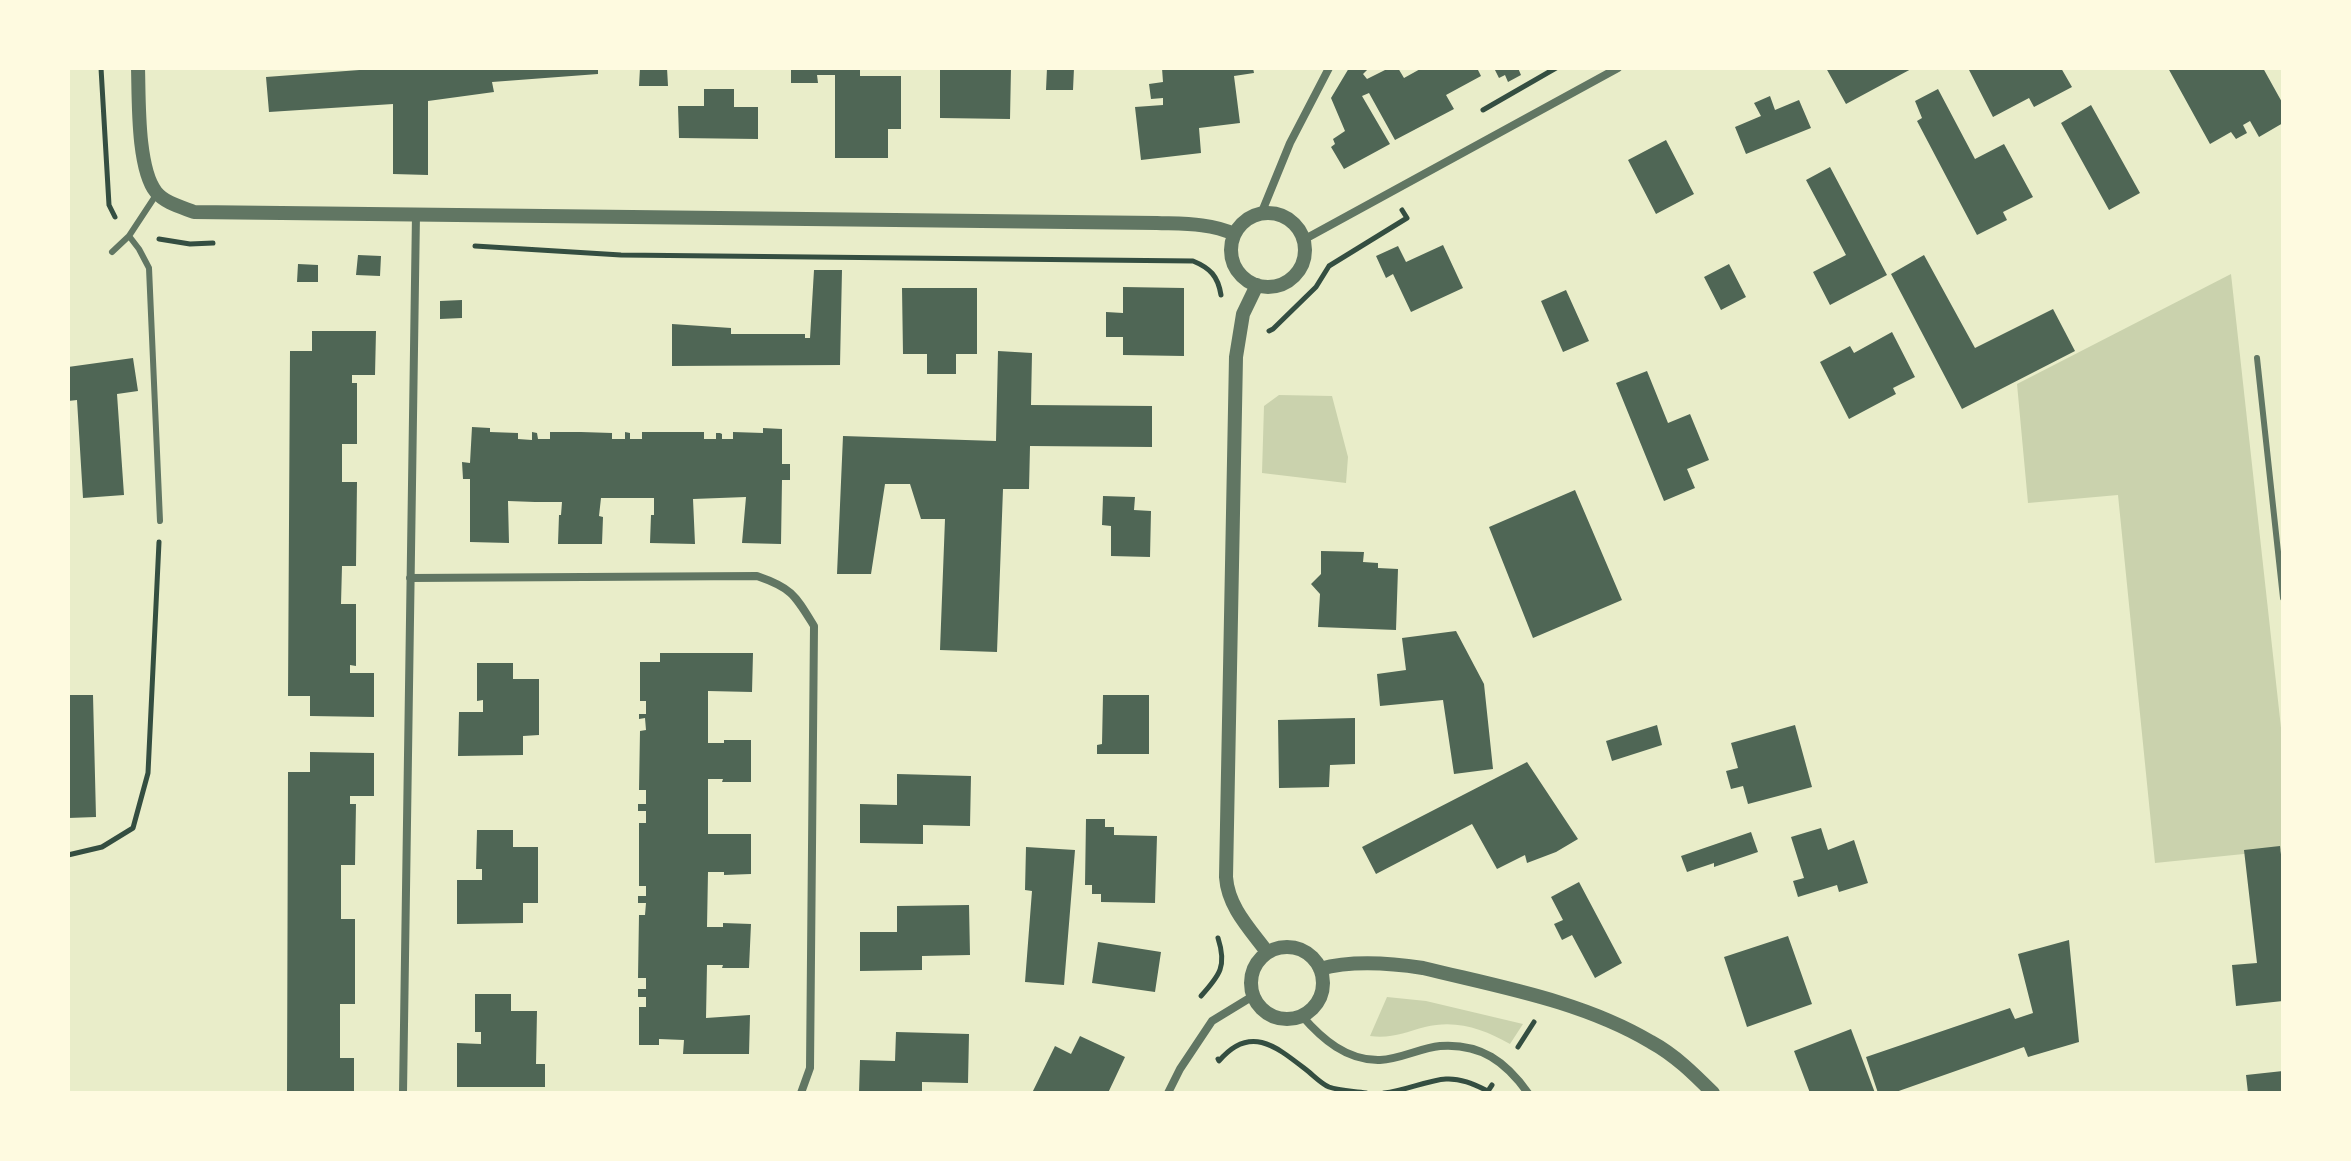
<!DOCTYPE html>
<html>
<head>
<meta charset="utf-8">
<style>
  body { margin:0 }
  #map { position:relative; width:2351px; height:1161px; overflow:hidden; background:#e9edc9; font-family:Lato,sans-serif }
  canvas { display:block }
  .frame { position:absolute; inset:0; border:70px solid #fefae0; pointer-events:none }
</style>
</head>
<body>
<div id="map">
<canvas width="2351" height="1161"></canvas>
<div class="frame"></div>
</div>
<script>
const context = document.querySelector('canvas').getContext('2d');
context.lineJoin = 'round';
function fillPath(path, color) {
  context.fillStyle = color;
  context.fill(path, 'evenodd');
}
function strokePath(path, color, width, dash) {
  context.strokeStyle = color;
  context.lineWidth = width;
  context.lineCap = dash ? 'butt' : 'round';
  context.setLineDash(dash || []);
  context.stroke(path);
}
fillPath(new Path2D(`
  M2231,274L2283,746V850L2155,863L2118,495L2028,503L2017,384Z
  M1279,395L1332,396L1348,457L1346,483L1262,473L1264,406Z
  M1387,997L1426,1001L1523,1024L1510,1044C1484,1029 1456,1019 1425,1027C1406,1032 1391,1039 1370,1036Z`), '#cad2ad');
fillPath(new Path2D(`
  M386,68H598V74L492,82L494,92L428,101V175L393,174V104L269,112L266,77Z
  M640,68H667L668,86H639Z
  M791,68H860V76H901V129H888V158H835V75H817L818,83H791Z
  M940,68H1011L1010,119L940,118Z
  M1047,68H1074L1073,90H1046Z
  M1162,68H1253L1254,73L1234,76L1240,123L1199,128L1201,153L1141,160L1135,107L1163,105V98L1151,99L1149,84L1163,82Z
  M1349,68H1369L1363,74L1367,79L1389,68H1398L1404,78L1422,68H1477L1481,76L1446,95L1454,109L1395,140L1369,93L1362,96L1390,144L1344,169L1331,147L1335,144L1333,139L1345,131L1331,98Z
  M1494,68H1518L1521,75L1508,82L1505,75L1499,78Z
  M1826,68H1913L1846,104Z
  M1968,68H2061L2072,87L2034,107L2029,98L1993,117Z
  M2168,68H2263L2283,104V123L2259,137L2250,121L2243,125L2247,133L2236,139L2231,132L2210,144Z
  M704,89H734V107H758V139L679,138L678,106H704Z
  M1938,89L1975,159L2004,144L2033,197L2003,212L2007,220L1977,235L1917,121L1922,118L1915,101Z
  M1770,96L1775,110L1799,100L1811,128L1746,154L1735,127L1761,116L1754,103Z
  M2091,105L2140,193L2109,210L2061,123Z
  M1666,140L1694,194L1656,214L1628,160Z
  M1830,167L1887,275L1830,305L1813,272L1846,255L1806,180Z
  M1443,245L1463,288L1411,312L1393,274L1386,278L1376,256L1398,246L1406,262Z
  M358,255L381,256L380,276L356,275Z
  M1924,255L1975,348L2053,309L2075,351L1962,409L1891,274Z
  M298,264L318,265V282H297Z
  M1729,264L1746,297L1721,310L1704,277Z
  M814,270H842L840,365L672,366V324L731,328V334H805V338H810Z
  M1123,287L1184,288V356L1123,355V337H1106V312L1123,313Z
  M902,288H977V354H956V374H927V354H903Z
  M1566,290L1589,341L1563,352L1541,301Z
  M462,300V318L440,319V301Z
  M312,331H376L375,375H352V383H357V444H342V482H357L356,566H342L341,604H356V666L350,665V673H374V717L310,716V696H288L290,351H312Z
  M1892,332L1915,377L1893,388L1896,394L1849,419L1820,362L1850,346L1854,353Z
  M998,351L1032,353L1031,405L1152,406V447L1030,446L1029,489H1003L997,652L940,650L945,519H921L910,484H885L871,574H837L843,436L996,441Z
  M133,358L138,391L117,394L124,495L83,498L77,400L68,401V367Z
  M1647,371L1668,423L1690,414L1709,460L1687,469L1695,488L1664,501L1616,383Z
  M472,427L490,428V432L518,433V439L532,440V432L537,433L538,439H550V432H581L612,433V439H625V432L630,433V439H642V432H704V439H716V433H720L722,434V439H733V432L763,433V428L782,429V464H790V480H782L781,544L742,543L746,497L693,499L695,544L650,543L651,515H654V498H601L599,516L603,517L602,544H558L559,515H561L562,502H535L508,501L509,543L470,542V479H463L462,462L470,463Z
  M1575,490L1622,600L1533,638L1489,527Z
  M1103,496L1135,497L1134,510L1151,511L1150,557L1111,556V526L1102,525Z
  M1321,551L1364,552L1363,562L1378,563V568L1398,569L1396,630L1318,627L1320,594L1311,584L1321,574Z
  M1456,631L1484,684L1493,769L1454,774L1443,700L1380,706L1377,674L1406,670L1402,638Z
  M660,653H753L752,692L708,691V743H724V740H751V782H722L723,779H708V834H751V874L724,875V872H708L707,927H723V923L751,924L749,968H722L723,965H707L706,1018L750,1015L749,1054H683L684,1040L659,1039V1045H639V1007H646V997H638V989H646V978H638L639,915H645L646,903H638V896H646V886H639V823H646V811H638V804H646V790H639L640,731L646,730L645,718L639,719V714H646V701H640V662H660Z
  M477,663H513V679H539V735L523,736V755L458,756L459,712H483V700L477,701Z
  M68,695H93L96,817L68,818Z
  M1103,695H1149V754H1097V745L1102,744Z
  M1355,718V764L1330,765L1329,787L1279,788L1278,720Z
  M1657,725L1662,745L1612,761L1606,741Z
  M1795,725L1812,787L1748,804L1743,786L1731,789L1726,771L1738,768L1731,743Z
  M310,752L374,753V796H350V804H356L355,865H341V919H355V1004H340V1058H354V1093H287L288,772H310Z
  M1527,762L1578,839L1556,852L1527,863L1525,855L1497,869L1472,824L1376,874L1362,847Z
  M897,774L971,776L970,826L923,825V844L860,843V804L897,805Z
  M1086,819H1105V827H1114V835L1157,836L1155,903L1101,902V894H1092V885H1085Z
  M1821,828L1828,850L1854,840L1868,883L1839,892L1837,885L1798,897L1793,881L1804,878L1791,837Z
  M477,830H513V847H538V903H523V923L457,924V880H482V869H476Z
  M1751,832L1758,852L1714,867V863L1687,872L1681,856Z
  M2280,846L2283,871V1001L2236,1006L2232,965L2257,963L2244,850Z
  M1026,847L1075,850L1064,985L1025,982L1032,891L1025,890Z
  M1579,882L1622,963L1595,978L1572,935L1562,940L1554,924L1563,920L1551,897Z
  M969,905L970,955L922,956V970L860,971V932H897V906Z
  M1788,936L1812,1004L1747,1027L1724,957Z
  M2069,940L2079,1042L2028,1057L2024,1047L1893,1093H1878L1866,1057L2010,1008L2015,1019L2033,1013L2018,954Z
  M1098,942L1161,952L1155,992L1092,983Z
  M475,994H511V1011H537L536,1064H545V1087H457V1043L481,1044V1032H475Z
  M1851,1029L1875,1093H1810L1794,1051Z
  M896,1032L969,1034L968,1083L922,1082V1093H859L860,1060L895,1061Z
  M1080,1036L1125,1057L1108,1093H1032L1055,1046L1071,1054Z
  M2283,1071V1093H2248L2246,1075Z`), '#4f6655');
strokePath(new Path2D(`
  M101,68L109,205L115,217
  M1483,110L1556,68
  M159,239L190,244L213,243
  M475,246L621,255L1193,261C1210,268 1218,276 1221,295
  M1269,331L1273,329L1316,287L1329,266L1407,218L1402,210
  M68,855L102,847L133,828L148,773L159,542
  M1201,996C1220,975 1227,966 1218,938
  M1518,1047L1534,1022
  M1218,1059L1219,1061C1251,1023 1278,1048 1309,1072C1315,1077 1322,1084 1329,1087C1340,1091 1354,1091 1366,1093
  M1384,1093C1405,1091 1428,1080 1446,1079C1461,1078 1475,1085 1488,1091L1492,1085`), '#344e41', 5);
strokePath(new Path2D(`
  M129,236L139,249L149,268L160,521
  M112,252L129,236L156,195
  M2257,358L2283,598`), '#617663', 6);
strokePath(new Path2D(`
  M1261,214L1290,143L1329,68
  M1305,239L1618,68
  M410,578L757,576C792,588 795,595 814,626L810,1068L801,1093
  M1302,1016C1322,1039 1347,1061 1380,1060C1401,1059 1420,1048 1440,1046C1481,1043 1506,1062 1528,1093
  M403,1093L416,214
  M1168,1093L1180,1069L1212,1021L1253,996`), '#617663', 8);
strokePath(new Path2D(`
  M138,68C139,99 137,168 156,192C165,203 181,207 194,212L1157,223C1184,224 1210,223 1234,234
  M1231 250a37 37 0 1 1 74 0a37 37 0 1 1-74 0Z
  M1257,285L1243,314L1236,357L1226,877C1228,907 1250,929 1267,952
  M1251 983a36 36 0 1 1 72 0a36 36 0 1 1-72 0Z
  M1320,969C1352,960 1390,963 1423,968C1500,987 1582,1001 1651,1042C1675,1055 1694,1074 1713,1093`), '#617663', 14);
</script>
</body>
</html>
